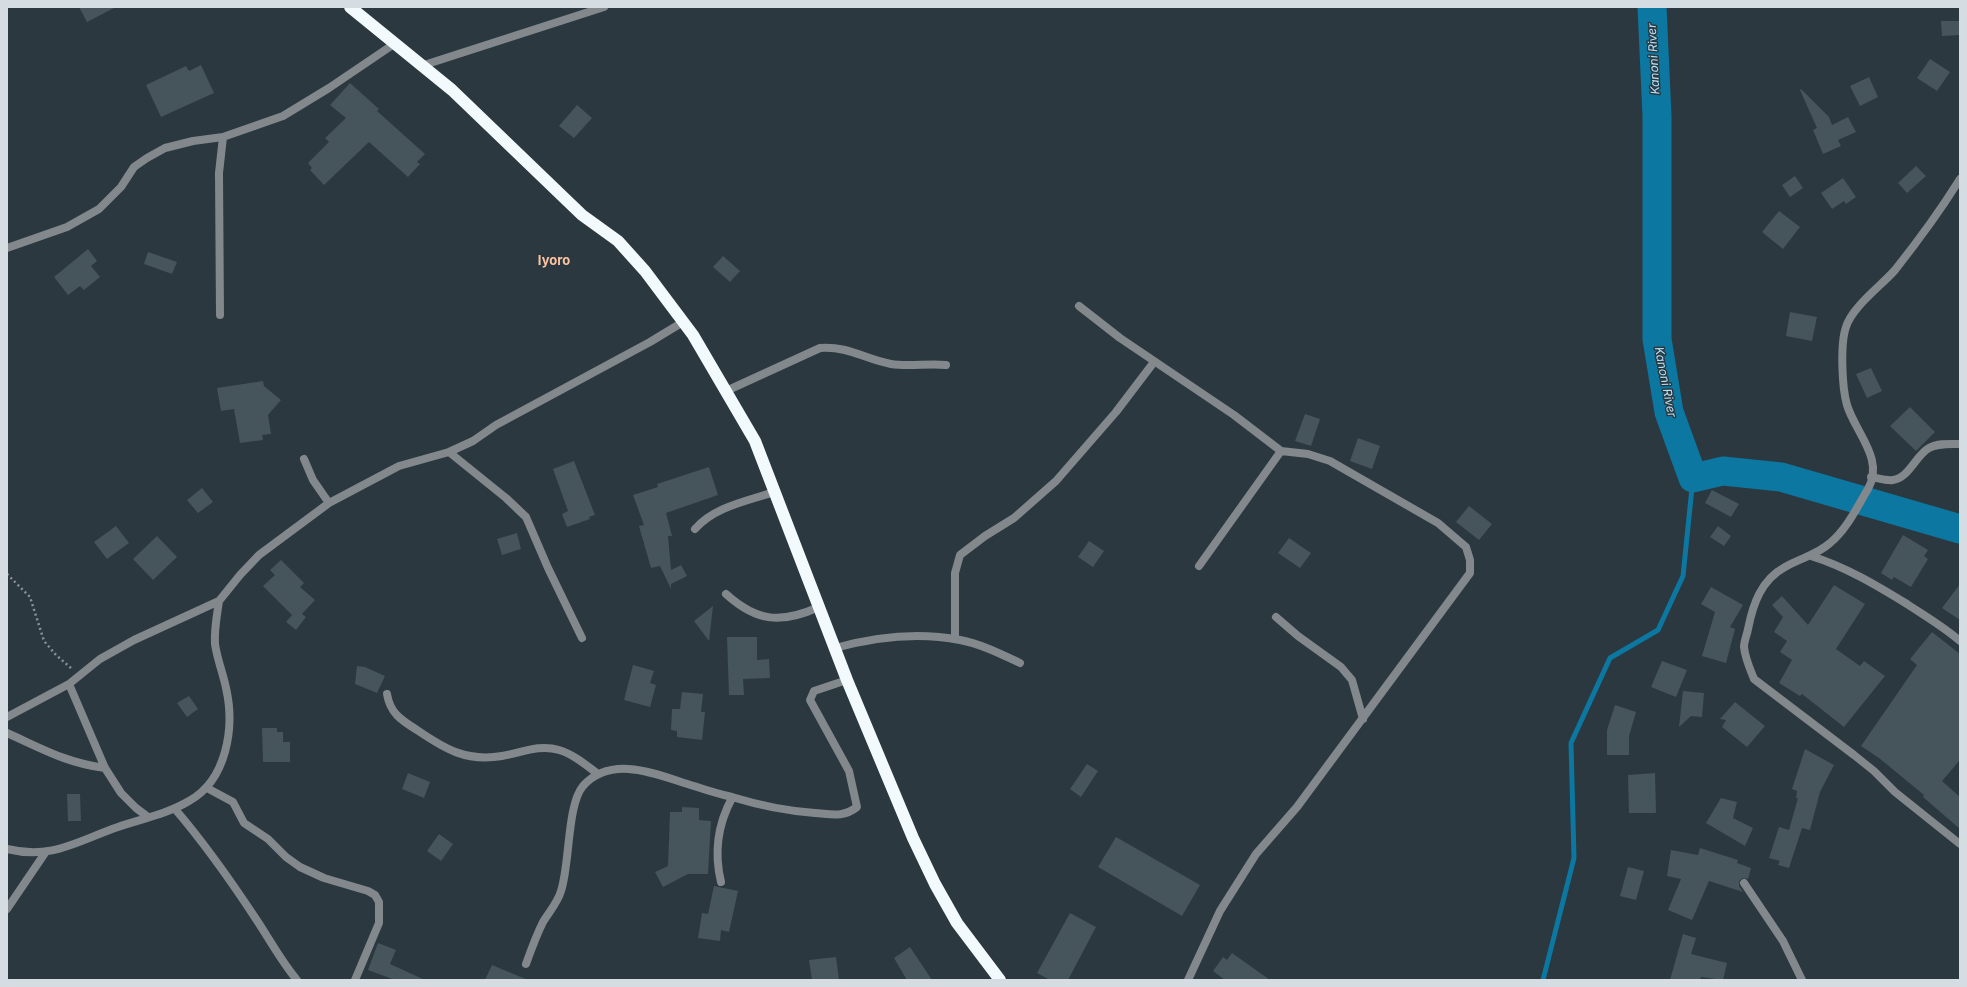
<!DOCTYPE html>
<html>
<head>
<meta charset="utf-8">
<style>
  body { margin:0 }
  #map { position:relative; width:1967px; height:987px; overflow:hidden; background:#2b383f; font-family:Inter,sans-serif }
  canvas { display:block }
  .frame { position:absolute; inset:0; border:8px solid #d5dde2; pointer-events:none }
</style>
</head>
<body>
<div id="map">
<canvas width="1967" height="987"></canvas>
<div class="frame"></div>
</div>
<script>
const context = document.querySelector('canvas').getContext('2d');
context.lineJoin = 'round';
function strokePath(path, color, width, dash) {
  context.strokeStyle = color;
  context.lineWidth = width;
  context.lineCap = dash ? 'butt' : 'round';
  context.setLineDash(dash || []);
  context.stroke(path);
}
function fillPath(path, color) {
  context.fillStyle = color;
  context.fill(path, 'evenodd');
}
function drawText(font, color, halo, rows, align = 'center') {
  context.font = font + ' Inter,sans-serif';
  context.lineWidth = 3;
  context.setLineDash([]);
  context.textBaseline = 'middle';
  context.strokeStyle = halo;
  context.fillStyle = color;
  for (const [text, x, y, turn = 0] of rows) {
    context.save();
    context.translate(x, y);
    context.rotate((+turn || 0) * Math.PI / 180);
    context.textAlign = isNaN(turn) ? turn : align;
    if (halo) context.strokeText(text, 0, 0);
    context.fillText(text, 0, 0);
    context.restore();
  }
}
strokePath(new Path2D(`
  M1543,980L1574,858L1571,743L1610,658L1658,630L1683,576L1693,478`), '#0c77a0', 5);
strokePath(new Path2D(`
  M1652,7L1657,116V339L1669,412L1693,478L1723,471L1781,477L1960,529`), '#0c77a0', 29);
fillPath(new Path2D(`
  M79,7H116L87,22Z
  M1941,21H1960V35L1942,36Z
  M1930,59L1950,72L1937,91L1917,78Z
  M201,65L214,93L161,117L146,85L186,66L189,71Z
  M1869,77L1878,97L1860,106L1850,86Z
  M350,83L379,109L377,111L425,154L417,162L420,164L408,177L369,142L324,185L310,170L312,168L308,163L329,142L325,138L346,118L330,105Z
  M1801,89L1829,117L1832,125L1848,117L1856,132L1838,140L1841,146L1823,154L1813,130L1817,128L1800,90Z
  M577,105L592,118L574,138L559,126Z
  M1916,166L1926,176L1907,193L1898,183Z
  M1795,176L1803,188L1790,197L1782,185Z
  M1843,178L1856,197L1846,204L1844,201L1832,209L1821,193Z
  M1779,211L1800,227L1783,249L1762,232Z
  M88,249L97,261L91,266L100,277L84,290L80,286L68,295L54,277Z
  M148,252L177,262L172,274L144,264Z
  M723,256L740,271L730,282L713,267Z
  M1790,312L1817,317L1812,341L1786,336Z
  M1871,368L1882,391L1867,398L1856,374Z
  M263,381L264,386L281,400L268,415L271,434L262,435L263,440L240,443L234,409L221,411L217,388Z
  M1910,407L1935,432L1916,451L1890,426Z
  M1305,414L1320,419L1311,446L1295,441Z
  M1358,438L1380,446L1372,469L1350,461Z
  M574,461L595,515L589,517L590,519L567,527L562,514L568,511L553,469Z
  M709,467L718,495L666,513L672,536H668L671,570L681,565L687,576L671,584V589L660,566L651,568L639,526L644,525L633,495L658,487L657,484Z
  M202,488L213,502L198,513L187,500Z
  M1712,490L1739,504L1731,517L1705,503Z
  M1469,506L1492,524L1479,540L1456,522Z
  M116,526L129,543L107,559L94,542Z
  M1718,526L1731,536L1724,546L1710,537Z
  M517,533L521,549L502,555L497,539Z
  M1903,535L1928,550L1924,556L1928,559L1911,587L1894,577L1892,580L1881,573Z
  M157,536L177,557L153,580L133,559Z
  M1289,538L1311,553L1300,568L1278,553Z
  M1089,541L1104,551L1093,567L1078,557Z
  M281,560L304,583L300,587L315,600L302,614L306,617L296,630L286,622L292,615L263,586L275,575L270,570Z
  M1960,584V620L1942,608Z
  M1834,585L1865,604L1836,649L1860,666L1864,661L1885,676L1844,727L1802,694L1800,696L1779,683L1792,660L1780,652L1787,641L1774,632L1783,617L1772,605L1782,596L1808,625Z
  M1711,587L1743,605L1730,627L1735,629L1726,663L1702,656L1715,612L1701,604Z
  M713,606L709,641L694,621Z
  M1932,632L1960,654V760L1942,781L1960,797V829L1923,797L1924,795L1879,758L1861,746L1917,665L1910,659Z
  M727,637H757V660L769,659L770,678L743,679L744,695H729Z
  M1662,661L1687,670L1676,697L1651,687Z
  M633,665L654,671L650,683L656,685L650,707L624,700Z
  M357,666L365,667L385,676L377,693L355,684Z
  M1683,691L1704,693L1702,717L1691,716L1679,727Z
  M682,692L703,694L701,712H705L702,740L677,737V731L671,730L672,709H680Z
  M189,696L198,709L187,717L177,703Z
  M1735,702L1765,726L1747,747L1722,727L1726,720L1720,719Z
  M1615,705L1636,712L1629,736V755H1607V730Z
  M262,728H277V732H283V742H290V762H263Z
  M1805,749L1834,765L1820,792L1810,830L1802,828L1789,868L1778,865L1780,861L1769,858L1779,827L1789,830L1798,798H1796L1797,791L1792,789Z
  M1087,764L1098,771L1081,797L1070,789Z
  M408,773L430,782L424,798L402,789Z
  M1655,773L1656,813H1629L1628,775Z
  M67,794H80L81,821H68Z
  M1721,798L1737,802L1733,818L1753,828L1745,846L1706,823Z
  M682,807L699,808V820L711,821L708,874H688L663,887L655,872L668,866L670,812H682Z
  M439,834L453,844L441,861L427,851Z
  M1116,837L1200,885L1182,916L1098,867Z
  M1700,848L1738,860L1737,863L1751,868L1748,879L1743,878L1739,881V886L1743,892L1709,881L1692,920L1668,910L1681,879L1667,876L1671,850L1698,855Z
  M1628,867L1644,871L1636,900L1620,896Z
  M714,886L738,891L729,932L721,930L720,941L698,938L702,913L708,914Z
  M1070,913L1096,927L1068,980H1050L1037,973Z
  M1683,934L1696,938L1691,954L1727,963L1723,980L1701,977L1700,980H1670Z
  M378,943L396,950L390,964L425,980H395L368,970Z
  M910,947L932,980H907L894,958Z
  M1232,953L1270,980H1225L1213,971L1223,957L1227,960Z
  M836,957L839,980H812L809,960Z
  M492,965L528,980H485Z`), '#46545b');
strokePath(new Path2D(`
  M7,574L30,597L44,641L56,655L71,668`), '#879197', 2.5, [2, 3]);
strokePath(new Path2D(`
  M695,529C714,507 747,501 774,492
  M726,594C757,622 781,624 819,607
  M955,639V573L960,555L985,536L1014,518L1056,481L1116,412L1154,362
  M835,648C875,637 919,632 960,640C981,644 1001,654 1020,663`), '#82888c', 8);
strokePath(new Path2D(`
  M421,66L604,7
  M1960,179C1940,211 1918,241 1895,270C1881,286 1852,307 1846,327C1840,344 1842,388 1847,405C1855,432 1885,459 1868,489C1857,507 1847,529 1830,543C1817,555 1800,558 1785,567C1761,580 1753,604 1748,629C1747,635 1744,641 1744,647C1745,658 1750,669 1754,679L1854,755L1874,771L1895,792L1960,844
  M7,248L67,227L99,209L121,187L134,167L147,158L165,148L193,141L223,137L283,116L329,88L394,44
  M1079,306L1120,338L1234,415L1281,451L1308,454L1330,461L1438,523L1466,547L1470,560V573L1297,807L1256,854L1220,911L1188,980
  M220,315L219,173L223,137
  M726,391L820,348C849,346 864,359 891,364C909,367 928,363 946,365
  M449,452L506,498L526,517L548,568L582,638
  M304,459L313,480L329,503
  M1871,477C1878,478 1886,481 1893,480C1909,478 1916,455 1929,448C1938,443 1950,444 1960,444
  M1811,556C1846,567 1876,585 1907,604C1925,616 1944,627 1960,641
  M1199,566L1281,451
  M1276,617L1298,636L1341,667L1352,680L1363,719
  M69,684L105,768L121,793L136,808L148,817
  M387,694C390,713 401,720 417,730C445,749 466,762 502,756C521,753 539,744 559,750C573,754 586,765 598,774
  M7,717L69,684L100,659L134,640L219,601L240,575L259,555L329,503L399,466L449,452L473,441L496,425L650,342L683,322
  M7,733C41,748 66,763 105,768
  M207,788L233,802L244,823L268,839L286,857L300,867L324,878L368,891L375,895L379,902V923L355,980
  M175,809C205,844 231,881 256,919C270,940 281,961 297,980
  M7,849C52,860 77,841 118,827C141,819 167,814 189,801C227,780 235,727 226,688C223,673 217,659 215,644C214,630 217,615 219,601
  M721,882C714,853 718,824 732,798
  M1744,883L1783,941L1802,980
  M7,909L45,853
  M526,964C531,950 536,936 543,922C549,912 558,902 561,891C570,864 567,805 583,786C613,753 660,776 694,786C706,790 719,794 732,797C758,805 787,811 815,813C831,814 843,818 857,807L849,771L810,700L814,691L847,680`), '#82888c', 8);
strokePath(new Path2D(`
  M350,7L452,90L582,215L618,241L645,271L693,335L755,441L847,680L913,838L935,884L957,923L1000,980`), '#f3fafe', 12);
drawText('italic 12px', '#b7e1f8', '#2b383f', [
  ["Kanoni River",1654,59,-93],
  ["Kanoni River",1665,382,79]
]);
drawText('bold 13px', '#fcc3a1', '#2b383f', [
  ["Iyoro",554,261]
]);
</script>
</body>
</html>
